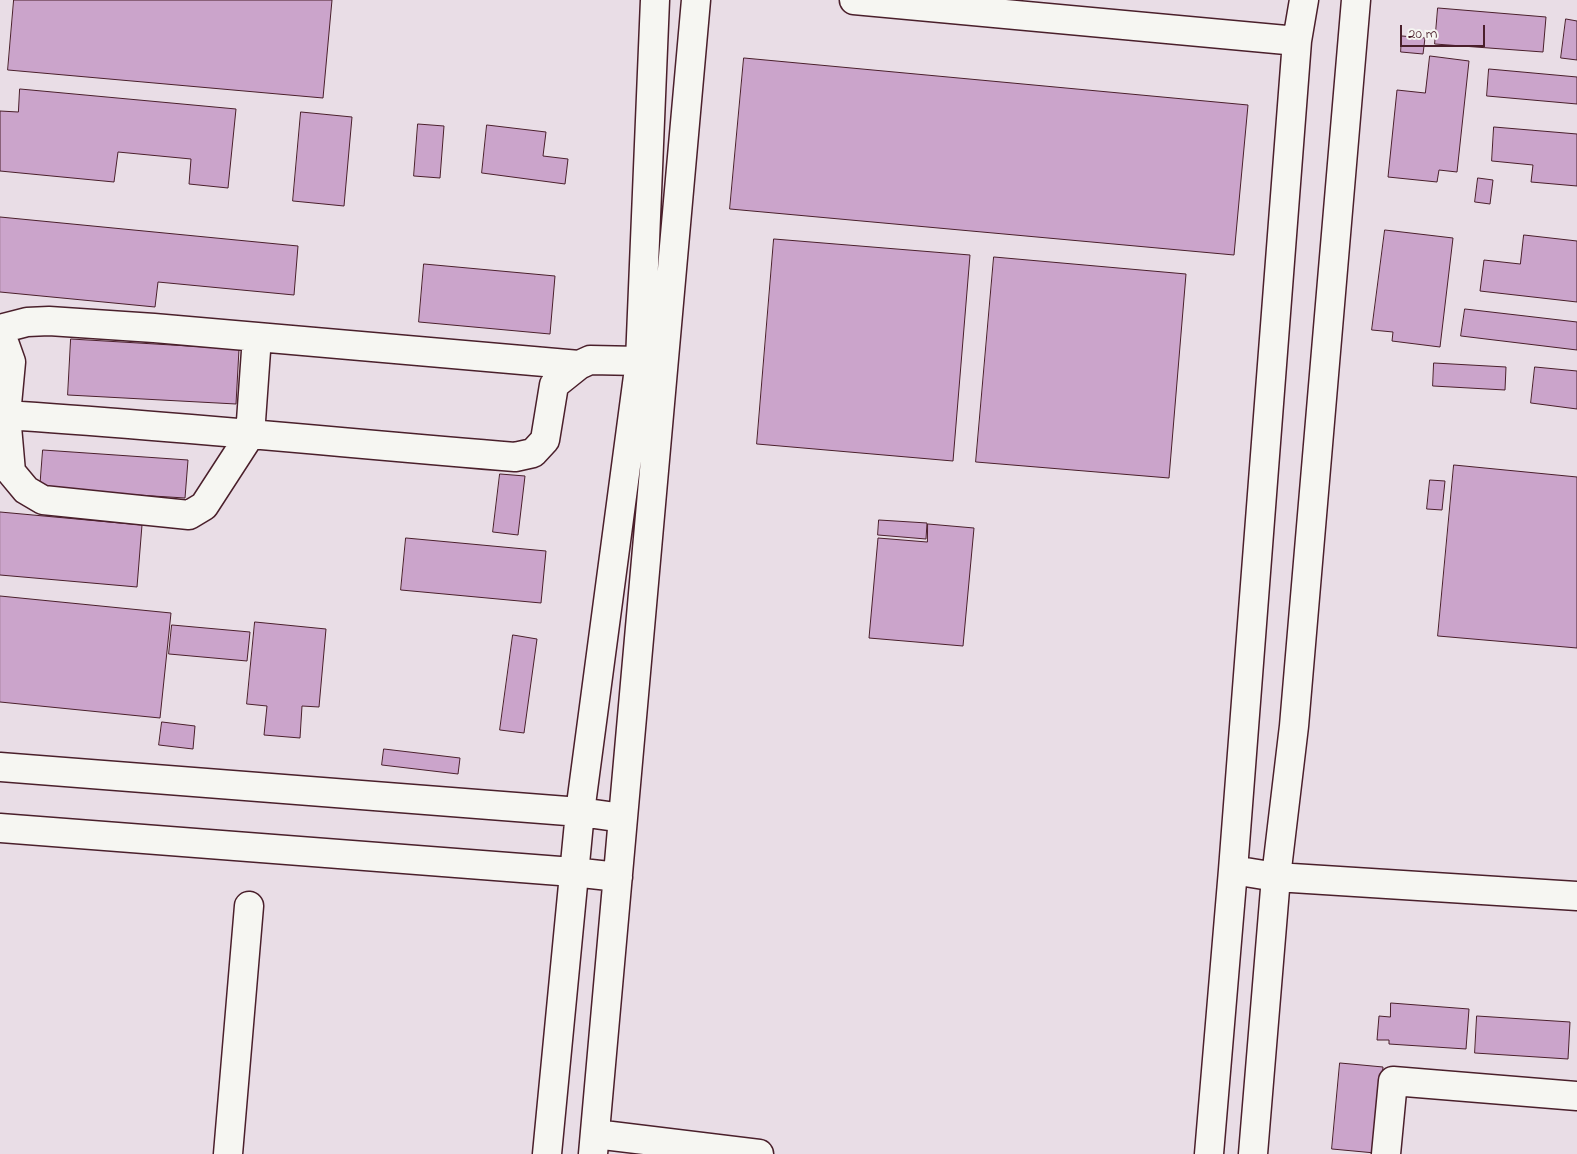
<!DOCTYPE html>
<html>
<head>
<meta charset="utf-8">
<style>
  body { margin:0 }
  #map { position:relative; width:1577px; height:1154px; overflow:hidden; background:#e9dde6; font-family:"Indie Flower",sans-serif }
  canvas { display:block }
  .scale { position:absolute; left:1400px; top:25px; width:85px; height:22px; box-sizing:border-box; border:2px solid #4a1f2b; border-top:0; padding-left:6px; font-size:15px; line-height:18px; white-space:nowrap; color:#4a1f2b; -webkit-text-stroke:4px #f6f6f2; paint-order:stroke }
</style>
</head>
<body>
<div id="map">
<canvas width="1577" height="1154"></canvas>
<div class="scale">20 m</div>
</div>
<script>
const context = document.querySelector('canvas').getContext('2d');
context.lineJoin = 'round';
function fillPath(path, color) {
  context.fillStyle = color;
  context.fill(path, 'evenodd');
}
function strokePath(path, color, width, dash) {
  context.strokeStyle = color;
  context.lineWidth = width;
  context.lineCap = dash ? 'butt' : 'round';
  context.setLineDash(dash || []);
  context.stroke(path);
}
const building = new Path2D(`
  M14,0H332L323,98L8,70Z
  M1438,8L1546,17L1543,52L1435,44Z
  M1566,19L1577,21V60L1561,58Z
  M1402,36L1425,38L1423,54L1401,52Z
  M1430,56L1469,61L1457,172L1439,170L1437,182L1388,177L1397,90L1425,93Z
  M744,58L1248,105L1234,255L730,209Z
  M1489,69L1577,77V104L1487,96Z
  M20,89L236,109L228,188L189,184L191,159L118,152L114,182L0,171V111L18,112Z
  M301,112L352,117L344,206L293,201Z
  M418,124L444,126L440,178L414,176Z
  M487,125L546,132L543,156L568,159L565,184L482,173Z
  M1494,127L1577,134V186L1531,182L1533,165L1492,161Z
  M1478,178L1493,180L1490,204L1475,202Z
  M0,217L298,246L294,295L158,282L155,307L0,292Z
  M1385,230L1453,238L1440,347L1392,341L1393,332L1372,330Z
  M1524,235L1577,241V302L1480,291L1484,260L1520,264Z
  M774,239L970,255L953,461L757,444Z
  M994,257L1186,274L1169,478L976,462Z
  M424,264L555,276L550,334L419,322Z
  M1465,309L1577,322V350L1461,336Z
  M71,339L239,349L236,404L68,395Z
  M1434,363L1506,367L1505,390L1433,386Z
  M1535,367L1577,371V409L1531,403Z
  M43,450L188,460L185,498L40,489Z
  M1454,465L1577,477V648L1438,636Z
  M500,474L525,476L518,535L493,532Z
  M1430,480L1445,481L1442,510L1427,509Z
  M0,512L142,525L137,587L0,575Z
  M879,520L927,523L926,539L878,535Z
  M928,524L974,528L963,646L869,638L878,538L927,542Z
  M406,538L546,551L541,603L401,590Z
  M0,596L171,613L160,718L0,702Z
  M255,622L326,629L319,707L302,706L300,738L264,735L267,706L247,704Z
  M172,625L250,632L247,661L169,654Z
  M513,635L537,639L524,733L500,730Z
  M162,722L195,726L193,749L159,745Z
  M384,749L460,758L458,774L382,765Z
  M1391,1003L1469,1009L1466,1049L1389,1044V1040H1377L1379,1016L1390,1017Z
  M1477,1016L1570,1022L1568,1059L1475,1053Z
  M1340,1063L1383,1067L1375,1153L1332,1149Z`);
fillPath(building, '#cba4cb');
strokePath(building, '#4a1f2b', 1);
const minor = new Path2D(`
  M854,0L1297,41
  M0,329L27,322L49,321L154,328L579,365
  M0,339L5,345L11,362L6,415L11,472L26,490L43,500L189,515L204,506L250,435L257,337
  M6,415C176,426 345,443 515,457L533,453L545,440L554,385L579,365L590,360L640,361
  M0,767L580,812L623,818
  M0,828L573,872L618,877
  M1233,870L1276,877L1577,896
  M595,1134L759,1154
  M228,1154L249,906
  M547,1154L580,812L640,361L655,0
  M593,1154L696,0
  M1209,1154L1233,870L1297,41L1304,0
  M1253,1154L1276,877L1294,726L1356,0
  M1386,1154L1393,1081L1577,1096`);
strokePath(minor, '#4a1f2b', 31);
strokePath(minor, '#f6f6f2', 28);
</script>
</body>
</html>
